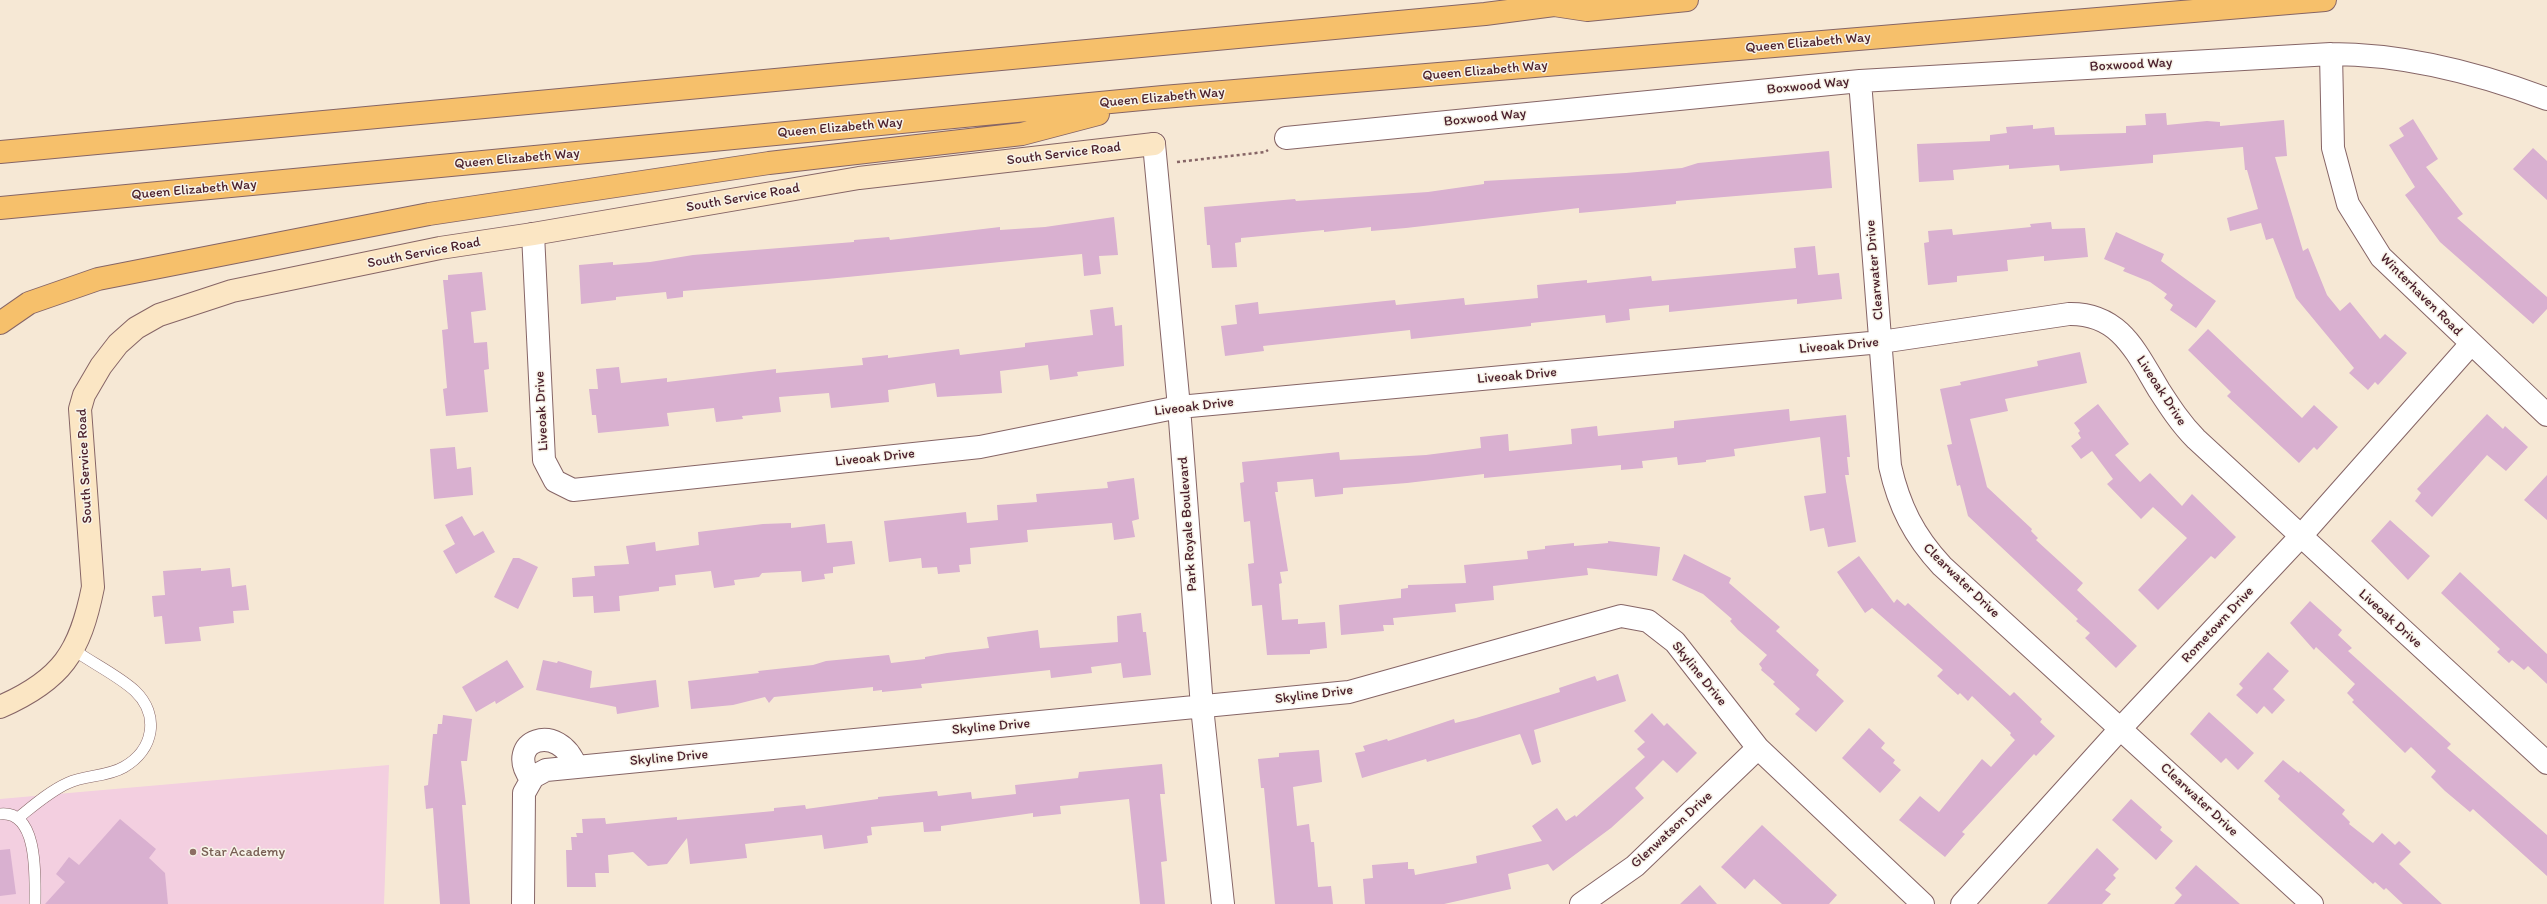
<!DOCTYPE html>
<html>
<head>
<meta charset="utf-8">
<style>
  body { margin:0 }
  canvas { display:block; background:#f6e8d5 }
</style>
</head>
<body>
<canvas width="2547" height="904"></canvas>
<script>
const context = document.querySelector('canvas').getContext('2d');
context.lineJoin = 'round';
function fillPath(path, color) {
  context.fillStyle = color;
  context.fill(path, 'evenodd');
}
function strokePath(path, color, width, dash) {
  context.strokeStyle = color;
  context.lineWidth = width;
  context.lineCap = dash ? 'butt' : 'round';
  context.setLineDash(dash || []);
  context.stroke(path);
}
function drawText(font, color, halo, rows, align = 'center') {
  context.font = font + ' Itim,sans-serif';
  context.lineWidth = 3;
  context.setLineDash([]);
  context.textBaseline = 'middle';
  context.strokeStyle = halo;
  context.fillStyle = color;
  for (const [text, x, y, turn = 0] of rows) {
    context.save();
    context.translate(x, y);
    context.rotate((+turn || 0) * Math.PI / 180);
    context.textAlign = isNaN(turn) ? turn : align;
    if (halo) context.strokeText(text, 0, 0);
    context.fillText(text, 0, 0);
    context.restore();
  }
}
fillPath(new Path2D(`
  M389,765L384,904H0V799Z`), '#f3cfe0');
fillPath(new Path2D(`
  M2166,113L2167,125L2207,121L2220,122V126L2284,120L2287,156L2275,157L2303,251L2308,248L2327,295L2340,311L2350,302L2380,339L2385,334L2407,353L2378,385L2375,382L2368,390L2349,373L2354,368L2296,298L2273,238L2266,240L2261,223L2230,231L2227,218L2258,209L2247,170H2245L2243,147L2153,155V163L2060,171L2059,165L2009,169V165L1953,170L1954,180L1919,182L1917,144L1990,141V135L2007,133L2006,127L2033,125V129L2054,127L2055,135L2126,133V126L2146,125L2145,114Z
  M2413,119L2438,159L2426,167L2463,214L2457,218L2547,297V309L2533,324L2440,242L2405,195L2415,187L2389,145L2404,136L2399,128Z
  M2533,148L2547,161V200L2513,169Z
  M1829,151L1832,188L1676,201V204L1579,213V208L1406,228L1371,231V227L1324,232V230L1241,238V242L1235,243L1237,267L1212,268L1210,245H1207L1204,207L1295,199L1296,201L1428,192L1484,184V181L1626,173L1682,168L1698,163Z
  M1114,217L1118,255L1099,256L1101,274L1084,276L1082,254L827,279L683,291V297L667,299L666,292L616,297V300L581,304L579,265L613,262V265L650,262L693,255L854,242V240L889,237L890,240L1000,227V230L1045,227Z
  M2051,222L2052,229L2085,228L2088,257L2044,261V256L2007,260L2008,271L1957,276V282L1928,285L1924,243L1929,242L1928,231L1952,229L1953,235L2031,227L2030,224Z
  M2116,232L2164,254L2161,261L2216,301L2196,328L2170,310L2173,305L2164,298L2167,294L2150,282L2123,271L2125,268L2104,259Z
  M1815,246L1818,275L1839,273L1842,299L1797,304V299L1669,312V305L1629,309L1630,320L1606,323L1605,315L1531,323V326L1411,339L1410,330L1263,346L1264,351L1225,356L1221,326L1237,324L1235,305L1258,302L1259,314L1395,300L1396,305L1464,298L1465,305L1538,298L1537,285L1587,280V283L1651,276L1652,281L1796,268L1794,248Z
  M482,272L486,310L471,312L474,343L487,342L489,369L484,370L488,412L446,416L443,389L447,388L442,330L448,329L443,280H448V275Z
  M1113,307L1115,326L1122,325L1124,366L1077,372L1078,376L1050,380L1048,365L1000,371L1002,393L937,397L935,383L888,390L889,402L831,408L829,393L779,397L781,412L742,416L743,419L716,422L714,408L667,413L669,426L598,433L596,415H592L589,389H598L596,369L619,367L621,383L667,378V382L776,369V373L863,365L862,358L888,355V358L959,349L960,355L1025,347V343L1093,335L1090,310Z
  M2208,329L2302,418L2314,405L2338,427L2317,450L2314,447L2299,463L2227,396L2231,392L2188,350Z
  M2080,352L2087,383L2005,399L2008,411L1970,419L1987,487L2032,529L2031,531L2038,538L2036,540L2083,583L2077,590L2137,646L2116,668L2085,638L2090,633L2076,621L2078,619L1968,516L1960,485L1957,486L1947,445L1952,444L1940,389L1961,385L1960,382L2038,366L2037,361Z
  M2098,404L2129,444L2115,455L2140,482L2150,473L2182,506L2192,494L2236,537L2215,559L2211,556L2158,610L2138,590L2187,538L2153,507L2141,519L2107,484L2113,479L2092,451L2081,459L2071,446L2081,438L2078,433L2080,431L2074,423Z
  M1789,409L1790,421L1846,415L1850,457H1847L1849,475H1845L1856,542L1828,547L1824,528L1810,531L1804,496L1826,493L1820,437L1734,449L1735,456L1706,460V462L1678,465L1677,457L1642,461L1643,468L1621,470V465L1484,478V474L1407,483L1343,488V494L1315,497L1313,479L1277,482L1278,492H1275L1288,571L1280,572L1282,583L1279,584L1282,620L1298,619V624L1325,622L1327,648L1310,650V654L1267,655L1262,605L1252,606L1248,564L1254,563L1250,521L1244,522L1240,483L1244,482L1242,462L1339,452L1340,460L1426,455L1481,448L1480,437L1508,434L1509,451L1572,444L1571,429L1597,426L1598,436L1674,428V421Z
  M2487,414L2503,429L2505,426L2528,447L2506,471L2487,455L2432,517L2415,501L2421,493L2417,489Z
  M455,447L457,469L471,467L473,495L434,499L430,449Z
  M2547,475V520L2524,500Z
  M1134,478L1139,519L1132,521L1135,537L1114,540L1112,523L1027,530L1028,542L970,548L971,564L959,565L960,572L938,574L937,567L922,568L921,558L889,562L884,521L966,512L967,523L998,520L997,505L1037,502L1036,494L1108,488L1107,482Z
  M462,516L474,536L483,531L495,552L456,574L443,551L455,544L445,525Z
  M2390,520L2430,556L2408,580L2371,541Z
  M791,523V528L825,524L827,543L852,541L855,564L833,567V573L824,574L825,579L802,582L801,571L762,573L759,577L734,580L735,585L714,588L711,571L675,575L676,585L659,587V591L619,596L620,611L594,613L593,596L573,597L572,578L595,576L594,566L629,564L626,546L655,542L656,551L699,545L698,532L763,524Z
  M1608,541L1660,547L1657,576L1587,568L1588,575L1493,586L1494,600L1455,604L1456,612L1393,618L1394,625H1383L1384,631L1341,635L1339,605L1401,598V589L1408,588V585L1466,583L1464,565L1528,559L1527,551L1545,549V546L1574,543V546L1608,543Z
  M1684,554L1731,578L1729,583L1780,627L1776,631L1819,670L1816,675L1844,701L1816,732L1795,714L1800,709L1773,684L1775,682L1761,670L1762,668L1759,664L1767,655L1738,630L1730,621L1732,619L1703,594L1672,580Z
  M1859,556L1894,603L1897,599L1905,606L1908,603L2010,696L2014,692L2042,719L2040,722L2055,736L2036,756L2034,754L1962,832L1965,834L1945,857L1899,820L1920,796L1939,812L1982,759L1991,767L2015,740L2010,735L2011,733L1972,696L1968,701L1960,693L1958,695L1937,676L1943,670L1872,608L1865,613L1837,572Z
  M513,558H519L538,567L518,609L494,597Z
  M201,568V571L230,568L232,587L246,585L249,610L233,611L234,623L199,627L201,641L165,644L162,616L154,617L152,596L165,595L163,571Z
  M2460,572L2547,654V684L2528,666L2524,670L2512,660L2509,663L2497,652L2500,649L2441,593Z
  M2310,601L2342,630L2338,635L2352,648L2348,651L2451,744L2447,748L2547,835V876L2473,809L2470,812L2445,791L2431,777L2436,771L2411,747L2405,753L2352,702L2354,700L2347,693L2355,684L2316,647L2314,650L2290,623Z
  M1141,613L1143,632H1146L1151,675L1123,678L1121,663L1091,667L1092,673L1051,678L1050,670L921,684L922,688L882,692V690L873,691V687L774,697L769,703L765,697L733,705L691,709L688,681L759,673L758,671L813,665L826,661L889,655L891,663L925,659V657L947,653L989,648L987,637L1038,630L1040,648L1118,642L1117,616Z
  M2268,652L2289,671L2273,689L2285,700L2272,714L2264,706L2257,714L2236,695L2243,688L2239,684Z
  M507,660L524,687L496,704L495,701L476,712L462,687Z
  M543,660L557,663L558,661L592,671L590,688L656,680L659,707L617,714L616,707L536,690Z
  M1618,674L1626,701L1534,730L1541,762L1532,765L1520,734L1427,762L1426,759L1362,778L1355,753L1365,751L1363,746L1387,739L1388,741L1454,719L1455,723L1476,718L1560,692L1559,688L1595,676L1597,681Z
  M2209,712L2254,753L2238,770L2226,758L2221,763L2190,734Z
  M1652,713L1664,726L1667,723L1697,753L1677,773L1663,760L1635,788L1644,798L1611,828L1553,871L1548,864L1508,874L1511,889L1444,904H1365L1363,879L1373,878L1372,865L1408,862V869H1414L1415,875L1477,863L1476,856L1542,841L1532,826L1557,808L1566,821L1575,815L1576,817L1645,757L1637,749L1645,742L1634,731Z
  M443,715L472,719L467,761H461L466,805H462L470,904H440L433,808L426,809L424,786L428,785L433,734H437L438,724H442Z
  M1869,728L1885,743L1881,748L1895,760L1893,763L1901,770L1880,793L1842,758Z
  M1319,750L1322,782L1293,787L1297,826L1309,824L1311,842H1314L1318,887L1331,886L1333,904H1275L1264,788H1261L1258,759L1279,757V753Z
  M2283,760L2299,773L2300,771L2345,810L2342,814L2350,822L2349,824L2373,843L2382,833L2395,845L2399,841L2411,852L2399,864L2442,904H2403L2386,888L2384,890L2375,882L2373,884L2313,831L2278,799L2280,796L2264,781Z
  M1162,764L1165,794H1160L1167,861L1161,862L1165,904H1140L1129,799L1060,806L1061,814L1033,817V813L941,826V831L924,832L923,822L871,827L872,835L867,836L868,843L824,849L822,835L745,844L747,858L690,864L687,838L667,864L648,866L633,852L608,855L609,873H595L596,887H567L566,850H572L571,837H577L576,833H583L582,819L605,818L606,824L677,817V820L774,811V808L805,805L806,809L878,799V797L937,791L938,796L971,792L972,799L1016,794L1015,785L1078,778L1079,772Z
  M2131,799L2162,827L2160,830L2173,841L2156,860L2112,820Z
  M120,819L156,849L149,858L165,873L168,904H45L65,882L56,874L69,857L79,865Z
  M1762,825L1837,895L1829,904H1782L1754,879L1745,889L1721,867Z
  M2097,848L2119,869L2113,875L2116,878L2105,890L2111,894L2102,904H2047Z
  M10,849L16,894L0,896V850Z
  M2196,865L2240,904H2174L2182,895L2175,888Z
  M1700,885L1717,904H1680Z`), '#d9b0d0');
const service = new Path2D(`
  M0,814C39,810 35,878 35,904
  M18,818C33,806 50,791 68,783C85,775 107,777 124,767C154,750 160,715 135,691C119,676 92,663 74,650`);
const minor = new Path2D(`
  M2331,54L2333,148L2348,204L2381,257L2547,415
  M1860,81L1890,466C1899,506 1914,536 1942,566L2312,904
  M1286,138L1860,81L2331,54C2405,54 2478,73 2547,99
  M1154,144L1179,407L1202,707L1223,904
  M533,234L544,460L555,481L573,490L980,447L1179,407L1881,342L2069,314C2120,313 2136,352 2159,390C2170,407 2181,424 2196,439L2547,763
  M531,779C503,741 559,720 576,767
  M523,904L524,793L533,777L546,770L1349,692L1621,616L1648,621L1675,642L1758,748L1923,904
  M1581,904L1635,866L1758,748
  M1962,904L2121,728L2300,537L2470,345`);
const secondary = new Path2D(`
  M0,707C62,680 80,652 93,587L80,409L84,395L101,366L118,344L136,328L159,315L232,291L440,248L533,234L859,178L1154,144`);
const motorway = new Path2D(`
  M0,152L1485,14L1554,5L1587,10L1687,0
  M0,208L1163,97L2325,0
  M0,323L29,303L98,279L429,214L769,163L1022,134L1098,114`);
strokePath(service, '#866566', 12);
strokePath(minor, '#866566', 24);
strokePath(secondary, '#866566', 24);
strokePath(motorway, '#866566', 24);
strokePath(new Path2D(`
  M1177,162L1265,152L1268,150`), '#866566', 2.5, [3, 3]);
strokePath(service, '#fff', 11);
strokePath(minor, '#fff', 22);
strokePath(secondary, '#fbe6c4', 22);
strokePath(motorway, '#f6c06b', 22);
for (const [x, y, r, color] of [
  [193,852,4,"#8d6e63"]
]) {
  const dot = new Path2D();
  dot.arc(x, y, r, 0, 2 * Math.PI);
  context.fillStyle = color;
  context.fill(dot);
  strokePath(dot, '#f7f3e8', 1.5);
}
drawText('14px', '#4a1f2b', '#f7f3e8', [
  ["Queen Elizabeth Way",1808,43,-5],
  ["Boxwood Way",2131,65,-3],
  ["Queen Elizabeth Way",1485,71,-5],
  ["Boxwood Way",1808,86,-6],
  ["Queen Elizabeth Way",1162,98,-5],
  ["Boxwood Way",1485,118,-6],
  ["Queen Elizabeth Way",840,128,-5],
  ["South Service Road",1064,154,-7],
  ["Queen Elizabeth Way",517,159,-5],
  ["Queen Elizabeth Way",194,190,-5],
  ["South Service Road",743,198,-10],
  ["South Service Road",424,253,-11],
  ["Clearwater Drive",1875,270,-95],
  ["Winterhaven Road",2421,295,45],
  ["Liveoak Drive",1839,346,-5],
  ["Liveoak Drive",1517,376,-5],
  ["Liveoak Drive",2161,391,57],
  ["Liveoak Drive",1194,407,-7],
  ["Liveoak Drive",542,411,-93],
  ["Liveoak Drive",875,458,-6],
  ["South Service Road",85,466,-93],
  ["Park Royale Boulevard",1188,524,-94],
  ["Clearwater Drive",1961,581,44],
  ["Liveoak Drive",2390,619,42],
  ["Rometown Drive",2218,625,-47],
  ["Skyline Drive",1699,674,51],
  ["Skyline Drive",1314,695,-7],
  ["Skyline Drive",991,727,-5],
  ["Skyline Drive",669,758,-5],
  ["Clearwater Drive",2199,800,43],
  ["Glenwatson Drive",1672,830,-43]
]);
drawText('14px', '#785e54', '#f7f3e8', [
  ["Star Academy",201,852]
], 'left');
</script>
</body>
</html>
